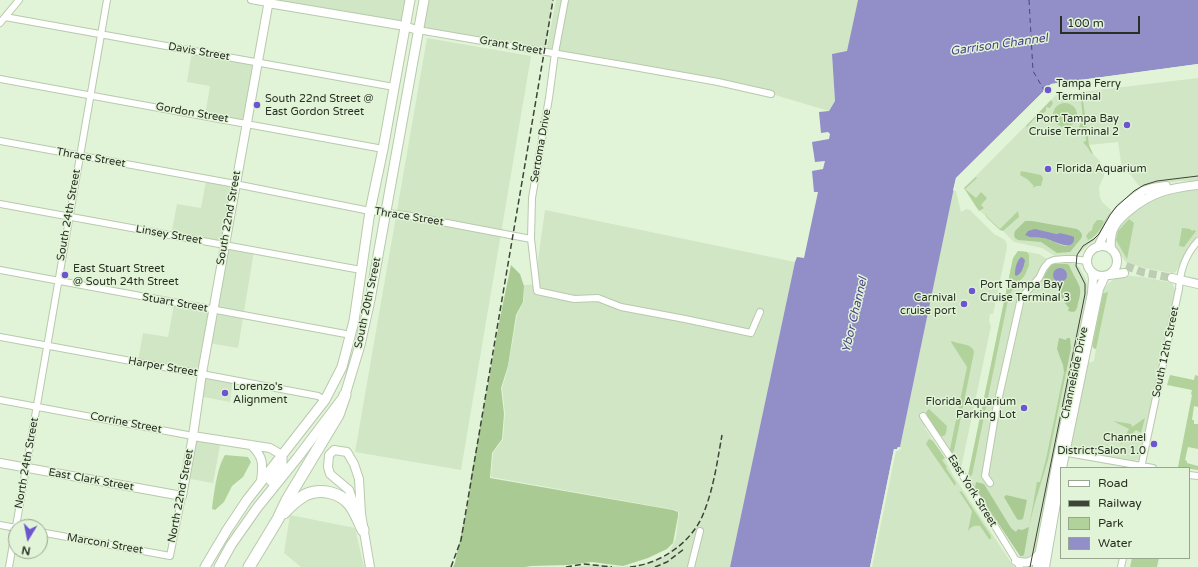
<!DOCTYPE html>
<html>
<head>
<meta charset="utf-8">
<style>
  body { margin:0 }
  #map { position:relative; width:1198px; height:567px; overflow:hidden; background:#e2f4d7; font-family:"Varela Round",sans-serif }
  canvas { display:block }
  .legend { position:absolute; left:1060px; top:467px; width:130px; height:92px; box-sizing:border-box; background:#e2f4d7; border:1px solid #98a58f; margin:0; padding:5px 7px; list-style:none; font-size:12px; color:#282f24 }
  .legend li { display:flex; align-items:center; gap:8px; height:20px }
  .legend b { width:20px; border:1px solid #98a58f }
  .north { position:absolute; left:8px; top:519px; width:40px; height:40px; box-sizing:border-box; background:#e2f4d7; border:1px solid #98a58f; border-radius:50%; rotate:190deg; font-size:11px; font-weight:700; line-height:16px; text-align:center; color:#282f24 }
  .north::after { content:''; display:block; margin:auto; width:14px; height:18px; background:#6c56d0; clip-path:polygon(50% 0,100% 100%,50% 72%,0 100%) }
  .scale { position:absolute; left:1060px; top:16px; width:80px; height:18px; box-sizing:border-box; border:2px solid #282f24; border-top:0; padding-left:5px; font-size:12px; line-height:14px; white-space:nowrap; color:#282f24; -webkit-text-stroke:3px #e2f4d7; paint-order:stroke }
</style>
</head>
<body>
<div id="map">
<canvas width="1198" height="567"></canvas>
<ul class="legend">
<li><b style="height:5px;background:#fff"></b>Road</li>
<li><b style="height:5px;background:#3d4538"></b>Railway</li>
<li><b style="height:11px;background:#b2d29c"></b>Park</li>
<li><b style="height:11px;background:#928ec8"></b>Water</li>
</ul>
<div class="north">N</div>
<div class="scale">100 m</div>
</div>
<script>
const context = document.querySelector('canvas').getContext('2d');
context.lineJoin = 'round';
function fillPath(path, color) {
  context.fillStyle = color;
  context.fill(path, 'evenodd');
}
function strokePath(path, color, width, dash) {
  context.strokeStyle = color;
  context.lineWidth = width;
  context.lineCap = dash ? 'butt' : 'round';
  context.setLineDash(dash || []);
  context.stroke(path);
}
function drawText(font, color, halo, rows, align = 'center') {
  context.font = font + ' "Varela Round",sans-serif';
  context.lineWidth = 3;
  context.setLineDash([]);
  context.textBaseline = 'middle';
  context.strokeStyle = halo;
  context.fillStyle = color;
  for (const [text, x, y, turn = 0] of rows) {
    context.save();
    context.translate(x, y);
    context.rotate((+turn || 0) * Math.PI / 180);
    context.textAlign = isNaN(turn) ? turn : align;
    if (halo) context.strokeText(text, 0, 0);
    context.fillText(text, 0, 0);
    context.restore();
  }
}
fillPath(new Path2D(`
  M269,0H410L406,26Z
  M425,0H554L545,51L419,30Z
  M556,0H858L847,52L832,54L835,101L829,111L765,92L546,51Z
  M427,38L531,56L461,470L355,452Z
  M192,51L257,63L247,123L205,116L210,86L187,82Z
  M1198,78V181H1179L1154,185L1143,188L1138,185L1131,175L1125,172L1122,169L1118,142L1089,145L1092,153L1099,160L1104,168V176L1099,187L1100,197L1102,202L1111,210L1112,215L1098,240L1089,244L1080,253L1075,255L1055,256L1042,248L1014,242L1003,231L1000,230L976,207L964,188L1056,95Z
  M206,181L236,185L225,245L254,251L238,348L209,343L224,246L171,235L177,204L201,208Z
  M1198,189V236L1188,248L1176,272L1172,273L1145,268L1126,262L1124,260L1113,242V232L1136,206L1165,192Z
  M953,190L956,191L961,212L966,209L970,210L994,234L1005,240L1007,245V248L993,314H990L989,321L991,326L961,468L927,418L925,428L945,458L953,475L1014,567H870L894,449L900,447Z
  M545,210L795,262L730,567H574L594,564L622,567L643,564L668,555L676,538L679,513L676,510L491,477L493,453L503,439L505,413L502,388L508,368L517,315L524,301V285L539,284L538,260Z
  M1018,251H1023L1039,254L1047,259L1053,262H1064L1075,264L1079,267L1086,279L1089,290L1037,552L1031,559H1023L1020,556L980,496L968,475L1013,258Z
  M1123,275L1143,277L1172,283L1175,290V297L1141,458L1138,460L1133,461L1073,449L1071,447L1088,363L1094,361L1096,349L1092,347L1091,345L1103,290L1108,284L1116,277Z
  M174,304L213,311L202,374L233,379L230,402L198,396L202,374L138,361L143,333L168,337Z
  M192,436L221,440L213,483L185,478Z
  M290,515L355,528L364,567H301L284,553Z`), '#d1e6c4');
fillPath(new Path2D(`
  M1080,93H1082L1089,145L1093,154L1091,153L1088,148L1083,142L1086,141L1085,129H1080L1079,127L1083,118L1081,101L1082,99Z
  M1051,100L1053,103L1050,108L1046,107V111L1042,114L1041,118L1043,121L1035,118L1027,127L1026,126Z
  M1053 115a12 12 0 1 1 24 0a12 12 0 1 1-24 0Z
  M1021,171L1041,175L1043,178L1041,186H1037L1032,188L1034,186L1027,179L1020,175Z
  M976,177L977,178L965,189L976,198L981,192L987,198L981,205L984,208L979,211L964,188Z
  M1018,211L1019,217L1003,231L1000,230L986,217V214H987L986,216L1000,229Z
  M1129,219L1134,223L1127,259L1116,240L1118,231Z
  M1097,220H1102L1104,222C1100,230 1096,236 1088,240L1086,236L1089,232L1092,230L1093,225Z
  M1182,228L1190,229L1192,231L1194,230L1196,231L1184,247L1179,246Z
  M1018,251L1027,252L1029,255V265L1025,275L1011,292L1008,300L972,475L969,477L968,475L1013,258Z
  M1107,292H1108L1096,349L1093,348V343L1103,294Z
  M952,341C960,345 972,343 974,352L954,451L952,453L950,451V449L967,367L951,342Z
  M1064,372L1066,373L1048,460L1034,506L1029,527L1037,482H1040L1046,459Z
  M1170,375L1194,380L1195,375L1198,376V407L1194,406L1192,420H1194V424H1198V449L1188,447L1185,460L1187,461V463L1198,466V470L1178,467L1192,395L1191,394L1192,390L1167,385Z
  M929,409L947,426C946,431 947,438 940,436L927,417L926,412Z
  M1145,418L1141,433L1136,430L1120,445L1129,429L1113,421L1131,424L1132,427Z
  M929,439L933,441L945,458L942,460L947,467L946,468L956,483L955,486L926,444L927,442Z
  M225,455L248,457L251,462L243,477L232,486L224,502L215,510L212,509C214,494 217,467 225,455Z
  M959,491L962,492L991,536V539H989L980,526C975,525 971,526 968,531L972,511Z
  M1132,558H1159L1157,567H1130Z`), '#b2d29c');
fillPath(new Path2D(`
  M1025,221H1032L1077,229C1087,236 1080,239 1075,246C1073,248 1072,250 1070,252L1057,253L1041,242L1018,240L1015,238L1014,235L1015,231ZM1060,233L1067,246L1061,245L1043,237Z
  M1053,264H1067L1069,265C1071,271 1080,285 1080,289C1081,295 1078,302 1077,308C1075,313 1073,312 1068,311L1069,308C1064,302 1060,296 1059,289L1053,283L1043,279L1049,267Z
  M511,265L520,274L524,286L523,302L516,315L508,366L501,388L504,414L502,439L492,453L490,478L673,510L678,512V516L673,543L667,549L648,558L623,566L592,562L568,565L531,566L525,567H453L455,563L468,503L471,477L500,318Z
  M1059,338L1066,340L1067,338H1070L1071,348L1066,373L1064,372L1063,365L1057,349Z
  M976,482L984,484L1011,528L1016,532L1018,529L1022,530L1029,527L1024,555L1022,556H1020L975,488Z
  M1006,495L1027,500L1023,519L1019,520L1017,519L1004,497Z`), '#a9cb93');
fillPath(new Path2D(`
  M858,0H1198V64L1051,84L956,178L900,447H898L897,449H894L870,567H730L795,262L797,257L804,258L818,192H814L812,171L823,169L825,161L815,162L812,142L829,139L830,134L828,132L821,133L819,112L829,111L835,101L832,54L847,51Z
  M1035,229L1056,234L1060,233L1072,236L1074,237C1075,255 1050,238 1043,238C1035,236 1033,239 1025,235L1028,231Z
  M1022,257L1025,260C1024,266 1022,274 1016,276L1015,275C1015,269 1016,263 1020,258Z
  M1053 275a7 7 0 1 1 14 0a7 7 0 1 1-14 0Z`), '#928ec8');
fillPath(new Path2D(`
  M1198,64V66L1051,85L958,179L955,191L953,190L956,178L1051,84Z
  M898,447L902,448L898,451H896L872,567H870L894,449H897Z`), '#e2f4d7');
strokePath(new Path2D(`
  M1029,0L1033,71L1044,90`), '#4c4189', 1, [5, 4]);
strokePath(new Path2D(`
  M1126,266L1142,272L1172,278`), '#bdcdb3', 8, [8, 4]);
const street = new Path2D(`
  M251,0L268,3
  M565,0L555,53L549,98L532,198L531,239L537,291L574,299L598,298L621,307L685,319L751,333L760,312
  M5,17L394,87
  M0,23L19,0
  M418,30L634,67L718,82L771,94
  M0,79L383,149
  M0,141L230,183L370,211L405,215L531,239
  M0,204L361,270
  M0,270L351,335
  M0,337L207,375L318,396L325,400
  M0,400L193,436
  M923,416L979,500L1020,567
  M1062,452L1153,468
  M1141,468L1179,289C1180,270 1185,255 1198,241
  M1189,475L1198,476
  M990,483L985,476L996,410L1021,298L1039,278L1044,268L1049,262L1054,260L1065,259H1073L1087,261
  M0,525L16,528
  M40,532L170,556L182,496
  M9,567L107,0
  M691,567L700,531
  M1121,567L1123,558`);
const secondary = new Path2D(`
  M268,3L399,25L418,30
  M1087 261a15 15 0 1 1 30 0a15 15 0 1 1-30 0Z
  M1098,247L1111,220L1122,207L1143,191L1152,188L1166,186
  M1111,249C1109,230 1116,221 1130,210C1152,192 1170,188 1198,185
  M1109,275L1124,273
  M1172,278L1198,284
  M193,436L270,448L282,455
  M251,445C264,457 263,465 261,481
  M0,463L182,496L193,436L202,373L269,0
  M1062,468L1099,289L1105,276
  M355,508L349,490L330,474L328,467L329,455L334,450L347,452L354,464L359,479L361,514L370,567
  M1016,561C1027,564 1032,563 1039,554
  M1037,567L1057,461L1092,293L1093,279L1092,273
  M1045,567L1061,474`);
const primary = new Path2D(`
  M271,481L282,465V455
  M205,567L227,530L247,500L325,400L342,367L354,321L370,211L383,149L410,0
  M219,567L231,545L257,508L298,457L345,395L360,345L370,300L424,0`);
const highway = new Path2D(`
  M284,513C290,506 297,500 305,495C320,488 340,492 350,505C356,513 359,522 363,530
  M249,567L278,519L287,500L338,415L345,395`);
strokePath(street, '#b8c9ad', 8);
strokePath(secondary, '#b8c9ad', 10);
strokePath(primary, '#b8c9ad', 11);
strokePath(highway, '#b8c9ad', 13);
strokePath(street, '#fff', 6);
strokePath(secondary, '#fff', 8);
strokePath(primary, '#fff', 9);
strokePath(highway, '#fff', 11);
strokePath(new Path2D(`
  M1030,567L1085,294V284L1076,266L1077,255L1083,246L1094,239L1099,234L1110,215L1116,207L1134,191L1144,185L1157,181L1198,176`), '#3d4538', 1);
strokePath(new Path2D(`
  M451,567L461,540L553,0
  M566,567L584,564L612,567
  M630,567C659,564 688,545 701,519C713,493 717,463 722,435
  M655,567L667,562L684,549`), '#3d4538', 1.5, [6, 3]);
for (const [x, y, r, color] of [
  [1048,90,4,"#6c56d0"],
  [257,105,4,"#6c56d0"],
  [1127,125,4,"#6c56d0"],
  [1048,169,4,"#6c56d0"],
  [65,275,4,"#6c56d0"],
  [972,291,4,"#6c56d0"],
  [964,304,4,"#6c56d0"],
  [225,393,4,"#6c56d0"],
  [1024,408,4,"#6c56d0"],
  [1154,444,4,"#6c56d0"]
]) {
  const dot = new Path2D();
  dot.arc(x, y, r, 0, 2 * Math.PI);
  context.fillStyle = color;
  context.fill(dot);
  strokePath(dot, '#e2f4d7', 1.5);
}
drawText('11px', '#282f24', '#e2f4d7', [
  ["Grant Street",511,46,10],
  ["Davis Street",199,52,10],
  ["Gordon Street",192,113,10],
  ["Sertoma Drive",541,146,-80],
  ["Thrace Street",91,158,10],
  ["South 24th Street",69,215,-80],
  ["Thrace Street",409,217,9],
  ["South 22nd Street",229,218,-80],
  ["Linsey Street",169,235,10],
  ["Stuart Street",175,303,10],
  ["South 20th Street",368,303,-78],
  ["South 12th Street",1166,352,-78],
  ["Harper Street",163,367,10],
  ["Channelside Drive",1075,373,-78],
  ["Corrine Street",126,423,11],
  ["North 24th Street",27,463,-80],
  ["East Clark Street",91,480,10],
  ["East York Street",972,491,58],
  ["North 22nd Street",181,496,-79],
  ["Marconi Street",105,544,10]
]);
drawText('11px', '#282f24', '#e2f4d7', [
  ["Tampa Ferry",1056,84],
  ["Terminal",1056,97],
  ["South 22nd Street @",265,99],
  ["East Gordon Street",265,112],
  ["Port Tampa Bay",1119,119,"right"],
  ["Cruise Terminal 2",1119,132,"right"],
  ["Florida Aquarium",1056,169],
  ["East Stuart Street",73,269],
  ["@ South 24th Street",73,282],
  ["Port Tampa Bay",980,285],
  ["Cruise Terminal 3",980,298],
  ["Carnival",956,298,"right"],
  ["cruise port",956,311,"right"],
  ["Lorenzo's",233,387],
  ["Alignment",233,400],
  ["Florida Aquarium",1016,402,"right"],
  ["Parking Lot",1016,415,"right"],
  ["Channel",1146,438,"right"],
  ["District;Salon 1.0",1146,451,"right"]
], 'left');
drawText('italic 12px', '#4c4189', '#e2f4d7', [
  ["Garrison Channel",999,45,-8],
  ["Ybor Channel",855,315,-77]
]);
</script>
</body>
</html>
